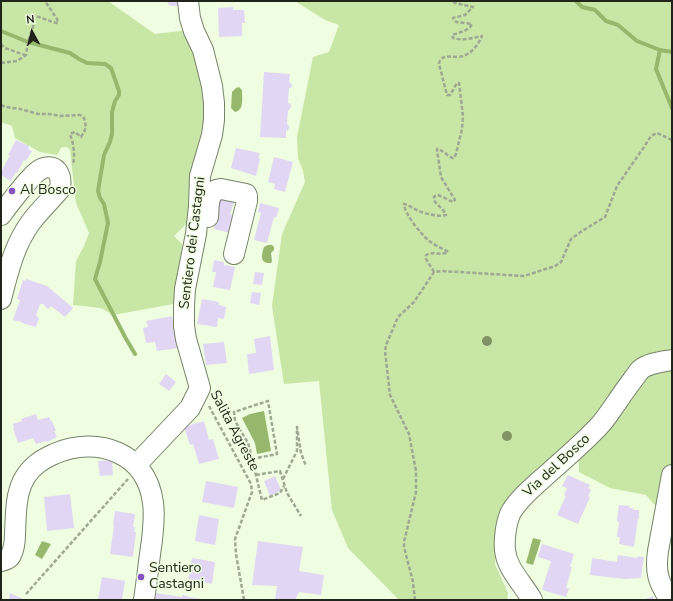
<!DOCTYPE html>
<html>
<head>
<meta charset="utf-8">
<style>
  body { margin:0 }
  #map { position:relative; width:673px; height:601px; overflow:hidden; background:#effde0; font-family:"Nunito Sans",sans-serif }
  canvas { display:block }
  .frame { position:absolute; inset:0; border:2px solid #20241a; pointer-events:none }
  .north { position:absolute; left:12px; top:12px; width:40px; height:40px; -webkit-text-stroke:3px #effde0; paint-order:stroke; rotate:353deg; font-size:11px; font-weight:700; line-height:16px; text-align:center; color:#20241a }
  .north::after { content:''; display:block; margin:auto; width:14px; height:18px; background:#20241a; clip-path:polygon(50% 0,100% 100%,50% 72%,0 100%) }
</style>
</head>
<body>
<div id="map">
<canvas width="673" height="601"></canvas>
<div class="frame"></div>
<div class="north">N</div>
</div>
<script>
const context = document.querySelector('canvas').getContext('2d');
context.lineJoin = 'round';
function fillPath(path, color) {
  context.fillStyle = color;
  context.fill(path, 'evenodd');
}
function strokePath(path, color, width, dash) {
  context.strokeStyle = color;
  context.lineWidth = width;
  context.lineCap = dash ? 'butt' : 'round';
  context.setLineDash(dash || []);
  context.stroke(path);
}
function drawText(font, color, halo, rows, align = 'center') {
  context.font = font + ' "Nunito Sans",sans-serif';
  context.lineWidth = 3;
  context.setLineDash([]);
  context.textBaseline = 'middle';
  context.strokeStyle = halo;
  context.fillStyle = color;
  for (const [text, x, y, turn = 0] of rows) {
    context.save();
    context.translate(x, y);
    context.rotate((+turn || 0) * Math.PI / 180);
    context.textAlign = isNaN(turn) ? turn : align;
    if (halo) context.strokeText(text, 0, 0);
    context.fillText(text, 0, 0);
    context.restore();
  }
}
fillPath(new Path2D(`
  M1,1H108L155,34L188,30L208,87L193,217L174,236L182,244L179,303L113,315L101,308L73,305L76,261L84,246L89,233L76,203L70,150C67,147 65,146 61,148L57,155L40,152L15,138L12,126L1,122Z
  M295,1H672V525L646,495L610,488L579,472L578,441L498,532L495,564L508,593L507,600H399L348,548L332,510L319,381L284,384L272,306L282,234L305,182L303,171L298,158L297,137L313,57L329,52L339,25L325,20Z`), '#c8e6a5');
fillPath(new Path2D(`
  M239,87L242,90V92C242,100 244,110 235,112L231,108L232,92L236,88Z
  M268,245H272L274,247V250L271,253L272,261L271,263C260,264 261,256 264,247Z
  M264,411L271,451L257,454L255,443L242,418L250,414Z
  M533,538L541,540L533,565L526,563Z
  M42,541L51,544L42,559L35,555Z`), '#97b86c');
strokePath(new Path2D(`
  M576,1L582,7L595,10L606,21L618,25L637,41L660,50L656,69L672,108
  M1,31L28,42L70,53L79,59L87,63L105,64L111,68L119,91V95L115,101L112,112V134L110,142L104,155L98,191L100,198L104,204L108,223L100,262L95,279L125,337L135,354
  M660,50L672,52`), '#97b86c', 4);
fillPath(new Path2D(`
  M167,1H182V6H171L168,4Z
  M233,7V10H244L245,23H242V36L219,37L218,8Z
  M264,72L290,74L289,82L291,83L292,85L291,88H289L288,103L291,104V107L289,110H288L287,124L289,126V128L288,130L286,131V138L260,137Z
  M16,140L29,146L28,149L32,151L26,161L24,160L17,173L16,172L11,181L1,175V172L10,155H8Z
  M236,148L260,153L258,158L260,159L256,176L231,168Z
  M274,157L293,162L285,192L274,189L275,184L268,182Z
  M218,192L236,196L230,214L236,216L230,233L214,229L216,221Z
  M260,203L279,208L276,218L274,217L267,243L254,240L261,213L258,212Z
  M214,260L224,262V265L235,267L230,290L213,287L216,272H212Z
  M255,272L264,273L262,285L253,284Z
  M26,279L47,286L73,308L65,317L51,306L48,309L43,304H40L36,316L39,318L36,327L22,323V322L13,320L20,300L17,299L23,280L26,281Z
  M252,292L261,293L259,305L250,303Z
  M202,299L219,302V305L226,307L224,319L218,318L217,327L197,324Z
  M172,316L178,348L157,351L155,342L146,343L143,328L148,327L146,321Z
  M270,336L274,370L249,374L247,354L256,353L254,339Z
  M224,342L227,363L206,365L203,344Z
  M166,374L176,382L169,391L159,384Z
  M36,414L38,420L49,417L51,421H52L56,431H54L57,437L47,442L46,441L36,444L33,438L18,443L13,428L14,427L13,424L22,421L21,419Z
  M204,421L209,440L213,439L219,459L199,464L193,444L190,445L184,427Z
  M112,460L113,475L100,476L98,461Z
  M568,475L590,485L588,488L591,490L588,496L590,497L578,524L557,515L566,496L564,495L567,488L562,486Z
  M275,476L281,490L270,496L264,481Z
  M206,481L238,487L234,508L202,502Z
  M70,494L74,528L47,531L44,497Z
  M619,505L630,506L629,508H634L633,510H639V519L638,518L634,547L619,544L620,537H617L619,522L617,521Z
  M115,511L135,514L133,527H135L134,532H136L133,557L110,554L114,525H113Z
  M199,515L219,519L215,545L195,541Z
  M258,541L303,547L299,571L324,575L321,595L299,592L295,600H275L277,586L252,585Z
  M542,544L574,554L570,567H572L566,588H569L566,597L542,590L551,561L538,557Z
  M618,555L637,558L638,556L644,557L641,578L625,579L590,575L592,558L617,562Z
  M192,558L215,562L212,584L188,580Z
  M102,577L125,581L122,600H98Z
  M10,593L25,600H9Z
  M156,593L182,597V595L188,596V597L201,599L200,600H155Z
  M653,596L654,600H643Z`), '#e1d6f3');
const minor = new Path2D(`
  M1,215C9,204 17,194 26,183C30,179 33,175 37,172C42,167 52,165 57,171C61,176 61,183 60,189C51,200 40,210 31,222C14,245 8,272 1,299
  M208,217C209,207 207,190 221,189L246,194L247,196V201L234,254
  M136,465L190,408L200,388L186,339L184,326V306L185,289L196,234L199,206L200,176L212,135L214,120V103L212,86L203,50L194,31L190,18L188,1
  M1,561C5,560 9,559 11,555C14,549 15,541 15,534C16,517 15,497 23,481C30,467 41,460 54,454C98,435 147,453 153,503C155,516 153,528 152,540C149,560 147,580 144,600
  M532,600C523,583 507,570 505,550C504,539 506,524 510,514C518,498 539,482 552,470C568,456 584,442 599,426C606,419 611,410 617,402C624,391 632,381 640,370C648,363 661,362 672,360
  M670,600C658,582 655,572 658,551L672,475`);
strokePath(minor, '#778369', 22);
strokePath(new Path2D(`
  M1,44L5,48L25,55
  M1,63L17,61L26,55L28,42L34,24L29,15L30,14L56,23H58L57,19L45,1
  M1,105L6,107L20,109L38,114H50L60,116L80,115L84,118L86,127L84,132L81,137L75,132L72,133L70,135C74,143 75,156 73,165
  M434,272L426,259V255C433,251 441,256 448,252L447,251C441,248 434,245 428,240C421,234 404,213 404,204C409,205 414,209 419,211C426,214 439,217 446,215L443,210L435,202L434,199V197L435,196L438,195L453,202L455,200L441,177L437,150V149H439L452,158H454L456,154L462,129L463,116L459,83H457L450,95H447L439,64C440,52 455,59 463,56C472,53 478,45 482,36C473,38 462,41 453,38L452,35C460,32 469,31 472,24L456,22L453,18L465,15L473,7L455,3L453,1
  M209,406L251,484L252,492L235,539L236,554L244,600
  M252,459L277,454L268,401L234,412L235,421L248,443L262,500L280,493L284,486
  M256,475L280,471L287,493L301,516
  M283,479L297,451V427L301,453L306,466
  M26,594L128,479
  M415,600L413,582L404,547V542L416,492V471L409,434L390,395L385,351L386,345L398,317L414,302L434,272L442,271L524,276L555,266L561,262L571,239L582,231L605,217L617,186L644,147L651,136L657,133L672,140`), '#9ea993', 2.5, [4, 2]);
strokePath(minor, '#fff', 20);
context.fillStyle = '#819365';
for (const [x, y] of [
  [487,341],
  [507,436]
]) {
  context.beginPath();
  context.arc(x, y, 5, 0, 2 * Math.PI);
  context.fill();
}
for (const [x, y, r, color] of [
  [12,191,4,"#884fc6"],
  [141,577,4,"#884fc6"]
]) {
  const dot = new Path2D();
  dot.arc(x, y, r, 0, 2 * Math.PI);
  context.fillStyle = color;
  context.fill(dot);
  strokePath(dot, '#effde0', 1.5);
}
drawText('14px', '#20241a', '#effde0', [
  ["Al Bosco",20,191],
  ["Sentiero",149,569],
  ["Castagni",149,585]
], 'left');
drawText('14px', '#20241a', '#effde0', [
  ["Sentiero dei Castagni",193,243,-83],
  ["Salita Agreste",234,431,62],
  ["Via del Bosco",557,466,-43]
]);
</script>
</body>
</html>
